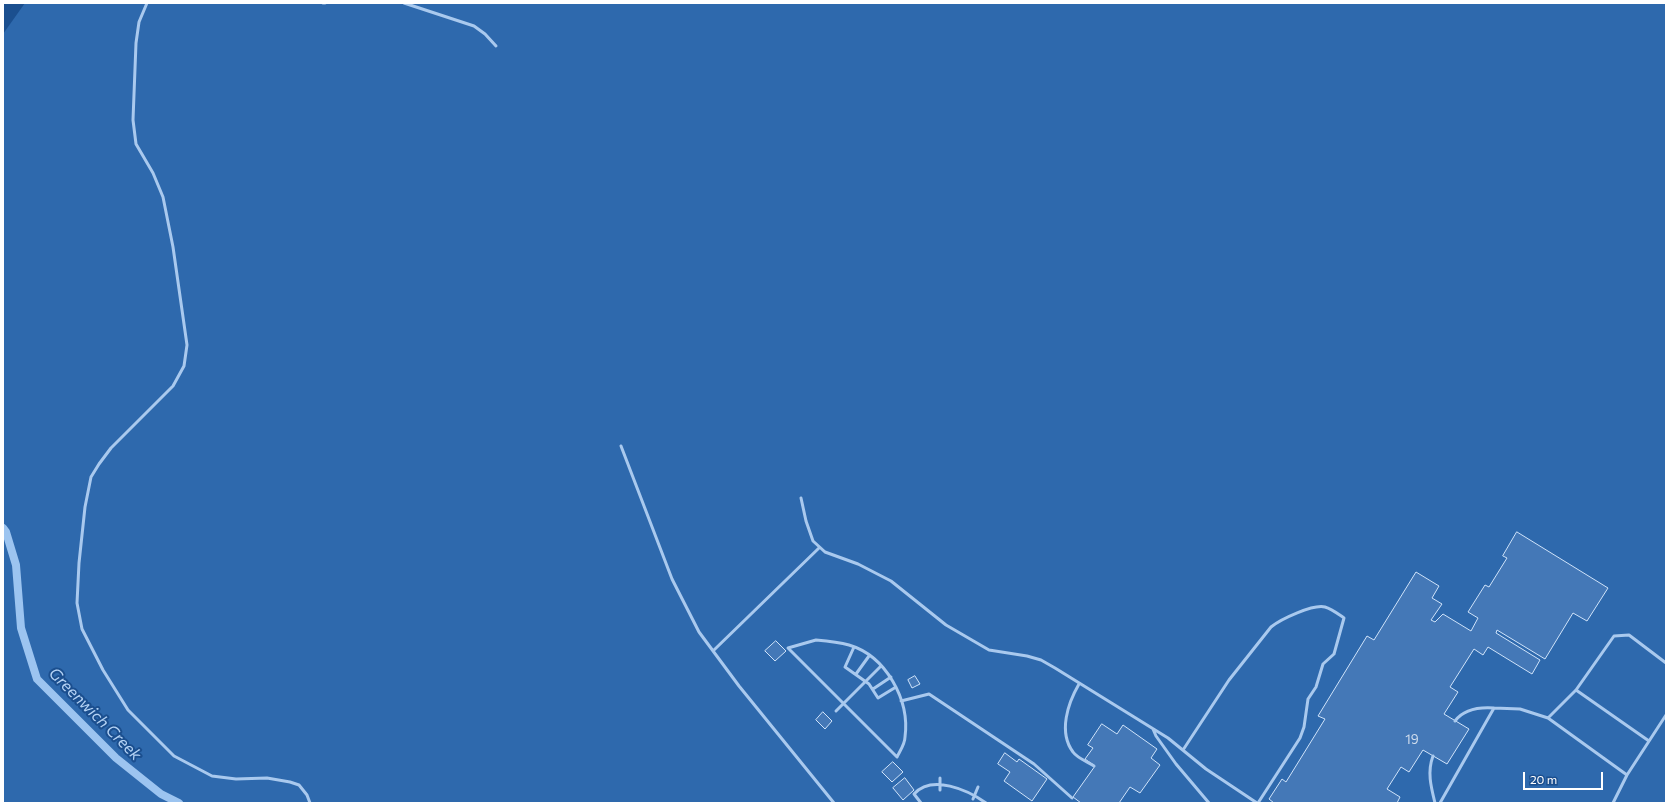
<!DOCTYPE html>
<html>
<head>
<meta charset="utf-8">
<style>
  body { margin:0 }
  #map { position:relative; width:1669px; height:806px; overflow:hidden; background:#1b4f8f; font-family:Commissioner,sans-serif }
  canvas { display:block }
  .frame { position:absolute; inset:0; border:4px solid #fff; pointer-events:none }
  .scale { position:absolute; left:1523px; top:772px; width:80px; height:18px; box-sizing:border-box; border:2px solid #fff; border-top:0; padding-left:5px; font-size:12px; line-height:14px; white-space:nowrap; color:#fff; -webkit-text-stroke:3px #1b4f8f; paint-order:stroke }
</style>
</head>
<body>
<div id="map">
<canvas width="1669" height="806"></canvas>
<div class="frame"></div>
<div class="scale">20 m</div>
</div>
<script>
const context = document.querySelector('canvas').getContext('2d');
context.lineJoin = 'round';
function fillPath(path, color) {
  context.fillStyle = color;
  context.fill(path, 'evenodd');
}
function strokePath(path, color, width, dash) {
  context.strokeStyle = color;
  context.lineWidth = width;
  context.lineCap = dash ? 'butt' : 'round';
  context.setLineDash(dash || []);
  context.stroke(path);
}
function drawText(font, color, halo, rows, align = 'center') {
  context.font = font + ' Commissioner,sans-serif';
  context.lineWidth = 4;
  context.setLineDash([]);
  context.textBaseline = 'middle';
  context.strokeStyle = halo;
  context.fillStyle = color;
  for (const [text, x, y, turn = 0] of rows) {
    context.save();
    context.translate(x, y);
    context.rotate((+turn || 0) * Math.PI / 180);
    context.textAlign = isNaN(turn) ? turn : align;
    if (halo) context.strokeText(text, 0, 0);
    context.fillText(text, 0, 0);
    context.restore();
  }
}
fillPath(new Path2D(`
  M25,3H1666V803H3V34Z`), '#2e69ad');
strokePath(new Path2D(`
  M3,528L6,532L16,565L21,628L37,679L116,758L161,794L179,803`), '#9cc4f0', 8);
const building = new Path2D(`
  M1517,532L1608,588L1587,621L1573,613L1545,659L1497,630L1496,633L1540,660L1532,674L1488,647L1483,655L1474,649L1450,687L1458,692L1444,714L1469,729L1447,764L1423,750L1409,772L1401,767L1387,789L1400,797L1397,803H1274L1269,799L1282,779L1286,782L1325,719L1318,716L1367,636L1374,640L1416,572L1439,586L1432,598L1442,604L1431,620L1435,622L1443,614L1471,631L1478,618L1468,612L1485,585L1489,587L1507,558L1503,556Z
  M776,641L786,651L775,661L765,651Z
  M915,676L920,684L912,688L908,680Z
  M823,712L832,721L825,729L816,720Z
  M1102,724L1117,734L1123,725L1157,749L1151,758L1160,765L1140,793L1130,787L1119,803H1081L1073,797L1095,766L1085,759L1093,748L1088,745Z
  M1005,753L1017,762L1019,759L1047,779L1032,801L1004,781L1010,772L998,764Z
  M893,762L903,772L892,782L882,772Z
  M905,778L914,790L903,800L893,788Z`);
fillPath(building, '#4478b7');
strokePath(building, '#cfe3fa', 1);
strokePath(new Path2D(`
  M147,3L139,22L136,43L133,120L136,144L153,173L163,197L173,247L187,345L184,366L173,386L111,448L99,464L91,477L85,507L79,563L77,603L82,629L103,670L128,710L174,756L212,776L236,779L267,778L290,782L299,785L307,795L310,803
  M323,3H325
  M404,3L474,26L485,34L496,46
  M621,446L672,579L699,632L739,686L834,803
  M801,498L806,521L813,541L825,552L858,564L891,581L946,625L989,650L1027,656L1041,660L1055,668L1168,738L1206,769L1257,803
  M816,640C827,641 838,642 849,645C886,656 910,700 905,737C905,744 900,751 897,757L788,648Z
  M854,647L845,667L869,684L878,698L896,687
  M714,650L819,548
  M856,674L869,656
  M1079,684C1068,703 1058,732 1073,752C1077,758 1088,762 1094,766
  M873,689L891,677
  M1576,690L1649,741
  M901,701L929,694L1034,764L1072,798
  M836,711L881,666
  M1548,718L1576,690L1614,636L1629,635L1666,663
  M1455,721C1464,709 1480,707 1494,708
  M1153,729L1156,736L1176,764L1209,803
  M1183,750L1229,680L1271,627C1281,619 1313,604 1325,607C1332,609 1338,614 1344,618L1334,654L1323,664L1316,687L1308,699L1304,727L1300,738L1258,803
  M1433,756C1427,772 1431,787 1435,803
  M940,778V790
  M973,799L978,787
  M921,803L914,794C932,774 968,790 986,803
  M1440,803L1494,708L1520,709L1548,718L1627,775
  M1613,803L1627,775L1666,715`), '#a9c9ee', 3);
drawText('13px', '#d0dded', null, [
  ["19",1412,740]
]);
drawText('italic 16px', '#b5d3f5', '#1b4f8f', [
  ["Greenwich Creek",95,714,45]
]);
</script>
</body>
</html>
